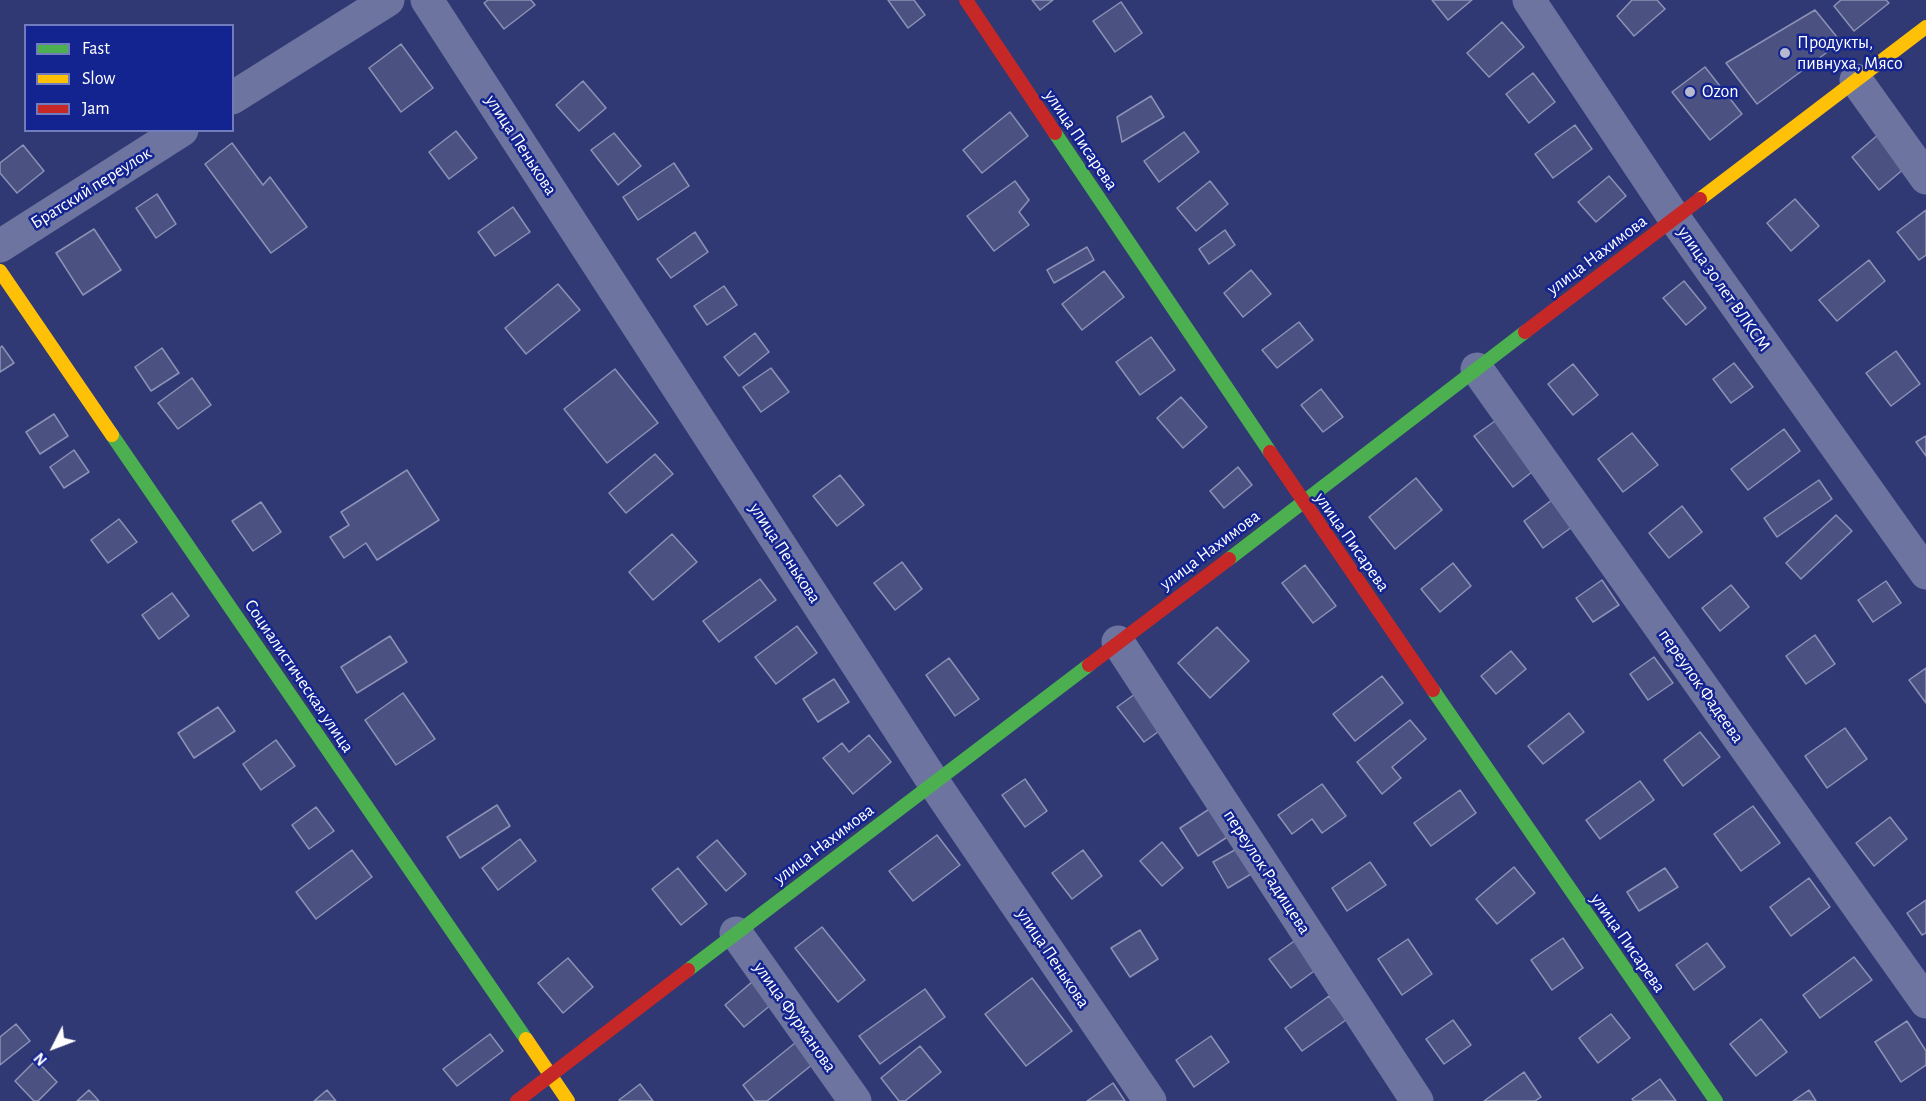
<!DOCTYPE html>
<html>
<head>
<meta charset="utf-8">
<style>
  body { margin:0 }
  #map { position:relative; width:1926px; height:1101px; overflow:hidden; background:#303974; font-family:"Alegreya Sans",sans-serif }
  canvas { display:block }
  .legend { position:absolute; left:24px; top:24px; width:210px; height:108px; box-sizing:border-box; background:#132491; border:2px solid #717cbd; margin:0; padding:8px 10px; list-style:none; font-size:18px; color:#fff }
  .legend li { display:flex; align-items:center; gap:12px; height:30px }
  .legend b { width:30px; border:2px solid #717cbd }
  .north { position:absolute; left:24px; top:1017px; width:60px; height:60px; -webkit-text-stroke:4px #132491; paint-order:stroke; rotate:228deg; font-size:16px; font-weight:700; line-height:24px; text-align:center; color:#fff }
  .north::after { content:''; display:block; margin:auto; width:21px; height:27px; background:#fff; clip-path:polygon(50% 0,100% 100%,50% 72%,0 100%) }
</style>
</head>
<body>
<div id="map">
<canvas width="1926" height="1101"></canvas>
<ul class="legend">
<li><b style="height:8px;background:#4caf50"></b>Fast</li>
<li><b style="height:8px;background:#ffc107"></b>Slow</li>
<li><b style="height:8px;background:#c62828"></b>Jam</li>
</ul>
<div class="north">N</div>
</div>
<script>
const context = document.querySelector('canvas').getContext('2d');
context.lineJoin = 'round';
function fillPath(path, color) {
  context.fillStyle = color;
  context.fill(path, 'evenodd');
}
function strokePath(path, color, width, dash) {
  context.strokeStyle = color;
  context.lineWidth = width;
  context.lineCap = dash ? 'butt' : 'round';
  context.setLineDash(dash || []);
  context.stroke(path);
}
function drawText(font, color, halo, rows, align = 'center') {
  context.font = font + ' "Alegreya Sans",sans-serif';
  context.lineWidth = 5;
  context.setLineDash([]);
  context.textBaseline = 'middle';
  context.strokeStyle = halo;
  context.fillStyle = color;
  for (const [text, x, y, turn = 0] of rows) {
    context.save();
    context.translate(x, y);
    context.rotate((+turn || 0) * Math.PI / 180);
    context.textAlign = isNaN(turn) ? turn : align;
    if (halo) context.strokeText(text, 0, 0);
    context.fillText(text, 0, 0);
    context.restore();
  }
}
const building = new Path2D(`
  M488,0H531L535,5L504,29L484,3Z
  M888,0H914L925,15L908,28Z
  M1032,0H1053L1040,10Z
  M1432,0H1472L1448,20Z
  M1632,0H1657L1665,9L1634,36L1617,16Z
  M1841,0H1886L1889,3L1854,31L1834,6Z
  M1121,2L1142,33L1115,52L1093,21Z
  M1815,10L1841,42L1757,104L1726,63Z
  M1502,22L1524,47L1489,77L1467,53Z
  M401,44L433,88L401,112L369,68Z
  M1705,67L1742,114L1710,140L1672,92Z
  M1533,73L1555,102L1529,123L1506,94Z
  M583,81L606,108L579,131L556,105Z
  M1151,96L1164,117L1122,142L1117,117Z
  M1010,112L1028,136L982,173L963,150Z
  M1575,125L1592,149L1553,178L1535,154Z
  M456,131L477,158L449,179L429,152Z
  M1184,132L1199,152L1159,182L1144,161Z
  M614,133L641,166L618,185L591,150Z
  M1879,134L1906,167L1879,190L1852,157Z
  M232,143L263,185L270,177L307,227L271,253L205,164Z
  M23,145L44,171L17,193L0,173V163Z
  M674,163L689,186L638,220L623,197Z
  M1609,176L1626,196L1596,222L1578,202Z
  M1015,181L1029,200L1019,212L1029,225L994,251L967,216Z
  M1210,181L1228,204L1196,231L1177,208Z
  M157,194L176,224L156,238L136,208Z
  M1795,199L1819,226L1791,251L1767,223Z
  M513,207L530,232L495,256L478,232Z
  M1926,210V255L1919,260L1897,232Z
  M94,229L121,270L83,295L56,253Z
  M1225,230L1235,245L1209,264L1199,249Z
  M695,232L708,252L671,278L657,259Z
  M1087,247L1094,260L1054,283L1047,270Z
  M1869,260L1885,281L1837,321L1819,300Z
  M1251,270L1271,294L1243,317L1224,293Z
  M1104,271L1124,297L1082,330L1062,304Z
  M1684,281L1706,308L1686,325L1663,298Z
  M558,284L580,310L526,354L505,328Z
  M724,286L737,305L707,325L694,306Z
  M1299,322L1313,340L1277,368L1262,350Z
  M755,333L769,352L739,376L724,357Z
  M1151,337L1175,370L1140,395L1116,362Z
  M2,346L14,363L0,372V348Z
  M162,348L179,373L151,391L135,367Z
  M1896,351L1920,384L1891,406L1866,373Z
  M1734,363L1753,387L1731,403L1713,379Z
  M1573,364L1598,395L1573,415L1548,384Z
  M771,368L789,392L761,412L743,387Z
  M615,369L658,423L607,463L564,409Z
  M192,378L211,405L178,429L158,403Z
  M1321,389L1343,417L1323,432L1301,405Z
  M1181,397L1207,427L1183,448L1157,418Z
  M54,414L68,436L40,454L26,432Z
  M1495,421L1532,472L1513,487L1474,436Z
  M1784,429L1800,451L1748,490L1731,469Z
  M1632,433L1658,465L1623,492L1598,459Z
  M1926,436V456L1916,442Z
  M74,450L89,472L64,488L50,467Z
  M655,454L673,474L626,513L609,493Z
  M1238,467L1252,485L1224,508L1210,491Z
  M407,470L439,520L377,560L366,543L344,558L330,537L349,525L341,512Z
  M840,475L864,505L837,526L813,496Z
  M1416,478L1442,510L1395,549L1369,517Z
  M1819,480L1832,499L1777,537L1764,518Z
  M1552,500L1572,527L1543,548L1524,521Z
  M261,502L281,532L253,551L232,521Z
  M1682,506L1702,532L1669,558L1649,533Z
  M1836,515L1852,531L1801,579L1786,563Z
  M119,519L137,542L108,563L91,540Z
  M672,534L697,562L653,600L629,572Z
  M902,562L922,589L895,610L874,583Z
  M1453,563L1471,586L1440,612L1421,589Z
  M1305,565L1336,606L1313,623L1282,583Z
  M760,579L776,600L719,642L703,621Z
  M1602,580L1619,605L1593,622L1576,598Z
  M1886,581L1901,603L1873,622L1858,600Z
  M1731,585L1749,607L1720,631L1702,608Z
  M172,593L189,616L159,639L142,615Z
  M797,626L817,653L776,684L755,657Z
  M1217,627L1249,661L1210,698L1178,663Z
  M1815,635L1835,664L1806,684L1786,656Z
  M390,636L407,662L357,693L341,667Z
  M1511,651L1526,669L1496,694L1481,676Z
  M1654,657L1673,683L1648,700L1630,674Z
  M949,658L979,699L955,716L926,675Z
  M1926,668V703L1909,680Z
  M1382,676L1403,703L1355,741L1333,714Z
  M834,679L849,702L818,722L803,699Z
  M403,693L435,739L396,765L365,720Z
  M1135,694L1162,729L1144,742L1117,707Z
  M218,707L235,731L194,758L178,733Z
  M1569,713L1584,732L1543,764L1528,746Z
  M1410,720L1426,739L1392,767L1401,778L1382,794L1357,762Z
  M1845,728L1867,759L1827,788L1805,756Z
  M1700,732L1720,757L1683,786L1664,760Z
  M869,735L891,762L853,794L823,758L842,743L849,752Z
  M276,740L295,766L261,790L243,764Z
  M1025,779L1047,811L1025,827L1002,795Z
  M1640,781L1654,800L1600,839L1586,820Z
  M1322,784L1346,816L1322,833L1312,819L1292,834L1278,815Z
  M1460,790L1476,813L1431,846L1414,823Z
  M497,805L510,826L460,858L447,837Z
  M1214,806L1232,834L1198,856L1180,828Z
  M1753,806L1780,843L1741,871L1714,834Z
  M316,807L334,831L309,849L292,825Z
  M1890,817L1907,839L1874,866L1856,843Z
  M937,835L960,865L913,901L889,871Z
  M520,839L536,861L498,890L482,868Z
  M717,840L746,874L726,891L697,857Z
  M1162,842L1183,868L1162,886L1140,861Z
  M1242,846L1256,871L1228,888L1213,862Z
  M352,850L372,877L316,919L296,892Z
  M1083,850L1102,876L1072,899L1052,873Z
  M1370,862L1386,885L1347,911L1332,888Z
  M1514,867L1535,893L1497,924L1476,899Z
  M678,868L707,904L681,925L652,889Z
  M1665,868L1678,887L1639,911L1627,892Z
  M1809,878L1830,907L1791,936L1770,907Z
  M1926,900V933L1922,935L1907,913Z
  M822,927L865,980L838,1002L795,948Z
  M1140,930L1158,959L1130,977L1111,948Z
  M1300,937L1321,966L1291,988L1269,959Z
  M1563,938L1583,968L1552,990L1531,960Z
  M1408,939L1432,974L1402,995L1378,959Z
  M1707,943L1725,967L1694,990L1676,965Z
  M1854,957L1872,980L1820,1018L1803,995Z
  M568,958L593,987L563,1013L538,983Z
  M1032,978L1072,1031L1026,1066L985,1014Z
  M752,982L772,1004L744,1027L725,1005Z
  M925,989L945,1017L880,1064L859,1036Z
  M1329,996L1346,1020L1302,1051L1285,1028Z
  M1611,1014L1630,1038L1598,1063L1579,1038Z
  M1761,1019L1787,1052L1756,1076L1730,1044Z
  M1453,1020L1471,1045L1444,1064L1426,1039Z
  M1907,1021L1926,1051V1065L1901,1082L1875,1042Z
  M16,1024L30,1041L0,1065V1037Z
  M490,1034L503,1051L457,1086L443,1069Z
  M1211,1036L1229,1062L1194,1087L1176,1060Z
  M795,1043L813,1064L767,1101H755L743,1085Z
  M920,1046L941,1072L905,1101H899L881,1078Z
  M36,1060L57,1082L38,1101H34L15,1081Z
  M1524,1072L1541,1097L1535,1101H1484Z
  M1660,1079L1676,1101H1634L1632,1099Z
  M1113,1083L1125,1101H1087Z
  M640,1084L653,1101H620L619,1100Z
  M89,1090L99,1101H77Z
  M327,1090L336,1101H314Z
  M1809,1090L1816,1101H1793Z`);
fillPath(building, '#4b5282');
strokePath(building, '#8c92b5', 1.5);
strokePath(new Path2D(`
  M427,0L934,783L1150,1101
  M1529,0L1675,219L1926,573
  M1856,80L1926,178
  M232,98L388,0
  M0,246L182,130
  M1477,369L1926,1002
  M1118,642L1417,1101
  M736,933L855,1101`), '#6c749f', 33);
strokePath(new Path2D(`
  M1055,133L1270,452
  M112,435L526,1039
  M1229,559L1525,332
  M1433,690L1716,1101
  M688,970L1089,665`), '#4caf50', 14);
strokePath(new Path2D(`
  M1700,199L1926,27
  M0,271L112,435
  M526,1039L568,1101`), '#ffc107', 14);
strokePath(new Path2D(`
  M966,0L1055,133
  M1525,332L1700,199
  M1270,452L1433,690
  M1089,665L1229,559
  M517,1101L688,970`), '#c62828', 14);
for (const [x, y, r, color] of [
  [1785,53,6,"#b7bace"],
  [1690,92,6,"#b7bace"]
]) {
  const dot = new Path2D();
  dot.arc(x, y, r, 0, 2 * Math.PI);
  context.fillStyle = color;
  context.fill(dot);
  strokePath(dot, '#132491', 2);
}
drawText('18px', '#fff', '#132491', [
  ["Продукты,",1797,43],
  ["пивнуха, Мясо",1797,64],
  ["Ozon",1702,92]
], 'left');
drawText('18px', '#fff', '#132491', [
  ["улица Писарева",1081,140,56],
  ["улица Пенькова",521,145,57],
  ["Братский переулок",91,188,-32],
  ["улица Нахимова",1597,255,-37],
  ["улица 30 лет ВЛКСМ",1724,289,55],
  ["улица Писарева",1352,542,55],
  ["улица Нахимова",1210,550,-37],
  ["улица Пенькова",785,553,57],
  ["Социалистическая улица",299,676,56],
  ["переулок Фадеева",1701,686,55],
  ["улица Нахимова",824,844,-37],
  ["переулок Радищева",1267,872,57],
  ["улица Писарева",1628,943,55],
  ["улица Пенькова",1053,958,56],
  ["улица Фурманова",795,1017,55]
]);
</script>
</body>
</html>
